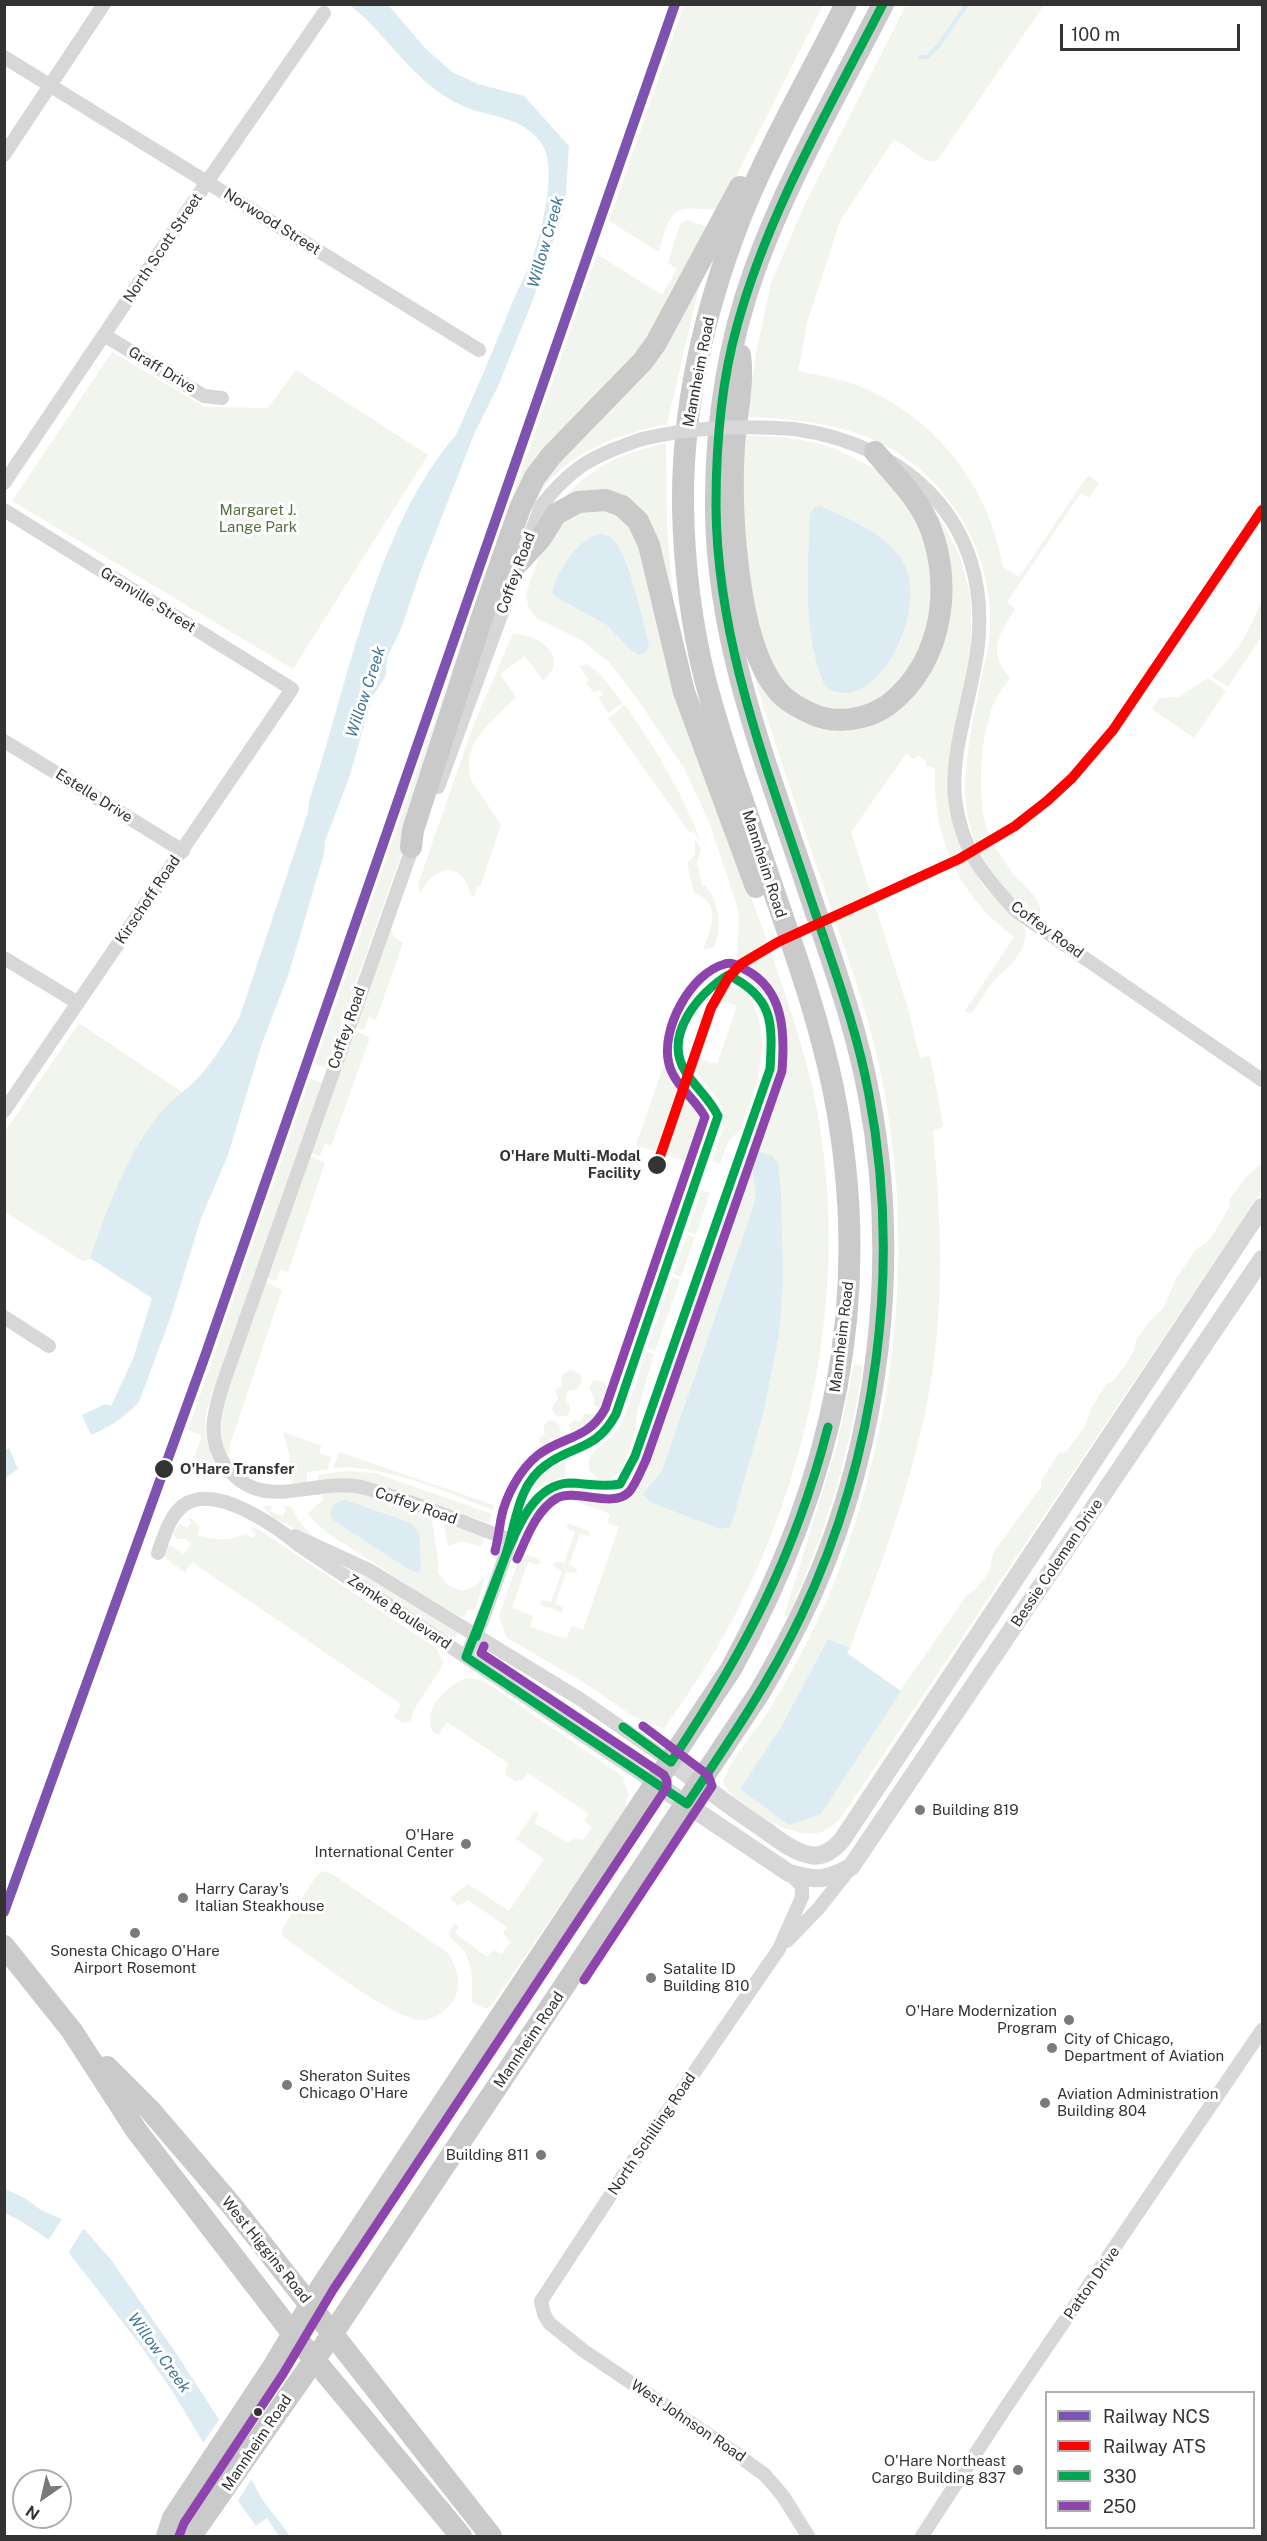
<!DOCTYPE html>
<html>
<head>
<meta charset="utf-8">
<style>
  body { margin:0 }
  #map { position:relative; width:1267px; height:2541px; overflow:hidden; background:#fff; font-family:"Public Sans",sans-serif }
  canvas { display:block }
  .frame { position:absolute; inset:0; border:6px solid #333; pointer-events:none }
  .legend { position:absolute; left:1045px; top:2391px; width:210px; height:138px; box-sizing:border-box; background:#fff; border:2px solid #adadad; margin:0; padding:8px 10px; list-style:none; font-size:18px; color:#333 }
  .legend li { display:flex; align-items:center; gap:12px; height:30px }
  .legend b { width:30px; border:2px solid #adadad }
  .north { position:absolute; left:12px; top:2469px; width:60px; height:60px; box-sizing:border-box; background:#fff; border:2px solid #adadad; border-radius:50%; rotate:214deg; font-size:16px; font-weight:700; line-height:24px; text-align:center; color:#333 }
  .north::after { content:''; display:block; margin:auto; width:21px; height:27px; background:#7a7a7a; clip-path:polygon(50% 0,100% 100%,50% 72%,0 100%) }
  .scale { position:absolute; left:1060px; top:24px; width:180px; height:27px; box-sizing:border-box; border:3px solid #333; border-top:0; padding-left:8px; font-size:18px; line-height:21px; white-space:nowrap; color:#333; -webkit-text-stroke:4px #fff; paint-order:stroke }
</style>
</head>
<body>
<div id="map">
<canvas width="1267" height="2541"></canvas>
<div class="frame"></div>
<ul class="legend">
<li><b style="height:8px;background:#7c53af"></b>Railway NCS</li>
<li><b style="height:8px;background:#fc0200"></b>Railway ATS</li>
<li><b style="height:8px;background:#00a651"></b>330</li>
<li><b style="height:8px;background:#8e44ad"></b>250</li>
</ul>
<div class="north">N</div>
<div class="scale">100 m</div>
</div>
<script>
const context = document.querySelector('canvas').getContext('2d');
context.lineJoin = 'round';
function fillPath(path, color) {
  context.fillStyle = color;
  context.fill(path, 'evenodd');
}
function strokePath(path, color, width, dash) {
  context.strokeStyle = color;
  context.lineWidth = width;
  context.lineCap = dash ? 'butt' : 'round';
  context.setLineDash(dash || []);
  context.stroke(path);
}
function drawText(font, color, halo, rows, align = 'center') {
  context.font = font + ' "Public Sans",sans-serif';
  context.lineWidth = 6;
  context.setLineDash([]);
  context.textBaseline = 'middle';
  context.strokeStyle = halo;
  context.fillStyle = color;
  for (const [text, x, y, turn = 0] of rows) {
    context.save();
    context.translate(x, y);
    context.rotate((+turn || 0) * Math.PI / 180);
    context.textAlign = isNaN(turn) ? turn : align;
    if (halo) context.strokeText(text, 0, 0);
    context.fillText(text, 0, 0);
    context.restore();
  }
}
fillPath(new Path2D(`
  M684,5H823L721,206C706,215 683,201 672,216C665,225 662,241 659,252L609,221Z
  M906,5H1044L937,161H927L894,139L840,221L808,319L798,371C817,375 837,378 856,385C934,415 989,485 1003,567L1019,577L1086,478L1089,476L1099,483L1089,498L1081,493L1007,602L1015,609C1000,634 986,652 1010,677C1005,686 997,695 993,705C980,738 976,798 988,832C993,846 1003,859 1011,871C1022,887 1041,894 1041,915L1026,909L1029,905L1024,902L1021,906C945,832 963,773 981,680C984,663 989,647 990,631C995,547 941,464 862,435C826,422 785,418 747,417L756,353L771,283L804,206Z
  M687,220L710,228L654,332L548,448L423,793L326,1068L315,1064L597,254L662,295L677,269L668,263L680,224Z
  M700,283L667,424C614,436 575,449 539,492L532,491Z
  M112,352L205,407L268,408L296,370L428,455L293,669L12,501Z
  M743,435L782,437L813,442L833,448L874,468L908,502L933,565L927,636L899,683L868,706L840,711L810,705L781,682L761,643L743,540Z
  M666,443L667,526L673,599L648,522L563,499C594,465 622,453 666,443Z
  M586,508L614,512L635,531C657,608 675,688 702,763C736,862 778,960 806,1062C856,1248 820,1453 732,1621C712,1659 688,1694 664,1729L631,1715L591,1687L507,1638L499,1616L517,1565L527,1555L539,1559L541,1562L538,1565L528,1562L512,1608L533,1616L530,1627L566,1639L572,1626L583,1630L619,1527L607,1523L610,1514L564,1497L567,1489L572,1488C593,1491 615,1508 631,1487L770,1088C779,1058 780,1018 760,991C754,982 743,978 737,968L739,917L735,899L710,824L684,768L638,700L609,662L581,640L536,618L528,606L526,593L546,539L555,526Z
  M932,508L944,525L960,557L970,594L971,612V652L953,746L963,849L982,884L1024,927L1026,934L1023,947L1012,964L994,980L971,1014L965,1011L1014,937C958,896 932,836 935,768L926,766V761L918,755L914,759L906,754L851,832L908,1008L920,1058L929,1056L931,1060L943,1125L941,1128L933,1130C939,1198 943,1265 937,1334C927,1443 888,1546 850,1648L828,1639L781,1727L741,1789L821,1814L900,1691L967,1595L975,1590L990,1571L993,1553L1041,1487V1481L1059,1453L1066,1452L1085,1426L1091,1409L1106,1384L1113,1381L1123,1368L1134,1351L1136,1340L1150,1320L1162,1310L1177,1277L1197,1248L1205,1244L1213,1235L1230,1206L1229,1200L1247,1176L1262,1163V1191L840,1819C834,1824 828,1830 821,1832C794,1841 733,1807 723,1781C733,1755 756,1731 771,1707C800,1659 826,1607 845,1554C903,1389 916,1210 873,1040C862,996 846,954 832,911C805,832 777,752 753,672L854,726L935,657Z
  M1262,600V636L1228,687L1211,676C1236,657 1251,628 1262,600Z
  M513,634C538,634 572,656 543,681L525,656L500,674L516,697C493,721 460,742 471,780L501,825L480,887H477L474,896L471,895C462,860 435,864 420,894L418,884L473,726Z
  M587,664L600,674L623,703L608,713L598,698L603,694L599,690L594,693L586,683L589,680L579,666Z
  M1208,678L1226,691L1194,738L1152,709L1159,698L1179,697Z
  M625,705C656,749 682,792 701,842L693,831L690,833L608,718Z
  M695,839L701,850L697,862L702,886L705,885C719,901 723,928 714,947L703,950C711,929 723,903 694,893L687,863L695,855Z
  M390,927L394,937L403,943L376,1020L369,1017L364,1030L355,1027Z
  M723,962L702,983L686,1008L671,1048L668,1068C703,1113 706,1107 688,1162L636,1145L696,972L709,973Z
  M725,986L739,989L749,996L759,1019L763,1045L758,1080L741,1129L728,1142L720,1164L712,1161C730,1111 730,1111 694,1070L698,1059L717,1064L737,1006L719,999Z
  M79,1023L182,1092L163,1110L147,1132L99,1233L90,1258L84,1262L5,1212L4,1133Z
  M354,1030L370,1038L331,1146L325,1144L320,1156L311,1153Z
  M310,1078L322,1083L207,1409C203,1432 207,1445 216,1466L213,1468L199,1463L200,1460L194,1458L201,1438L199,1434L188,1430Z
  M310,1156L325,1163L288,1272L281,1269L276,1281L267,1278Z
  M702,1190L710,1193L696,1235L687,1232Z
  M687,1235L695,1237L681,1277L673,1274Z
  M672,1277L680,1280L655,1351L647,1348Z
  M266,1282L282,1290L229,1447L230,1453L226,1454L219,1434L222,1407Z
  M646,1351L654,1354L637,1413L636,1430L622,1469L610,1480H599L589,1470C585,1451 607,1444 617,1430C629,1412 638,1373 646,1351Z
  M854,1364L863,1366C849,1457 825,1533 788,1617L784,1616L837,1445Z
  M571,1370L580,1374L582,1382L577,1389L568,1391L565,1399C570,1404 572,1409 568,1415L560,1417L554,1414L552,1408L558,1399L555,1390L562,1386L561,1380L563,1374Z
  M597,1380L605,1383L608,1390L602,1398L604,1405L599,1409L594,1405L595,1398L589,1389L592,1382Z
  M585,1413L593,1415L594,1422L591,1425L585,1426L581,1435H574L570,1431V1424L574,1420L581,1421Z
  M548,1421H554L559,1424L561,1433L558,1438L550,1439L548,1444L543,1446L539,1439L544,1435V1426Z
  M283,1432L322,1446L319,1453L331,1457L328,1469L307,1472V1483L292,1484L289,1454Z
  M339,1452L494,1505L493,1510C446,1492 383,1463 333,1468Z
  M566,1462L565,1477L545,1483L532,1492C536,1474 550,1468 566,1462Z
  M346,1471L375,1473L492,1514L488,1523L372,1482L347,1479L319,1482L318,1475Z
  M561,1489L558,1497L546,1504L538,1527L529,1519C536,1503 545,1495 561,1489Z
  M340,1491L362,1492L429,1517L432,1521L438,1558V1573L448,1585L462,1591L476,1586L486,1574L476,1608L468,1610L464,1617L459,1616L420,1593L326,1532L307,1514L323,1500L322,1493Z
  M263,1506H272L270,1511L283,1516L286,1509L282,1506L291,1507L302,1525L315,1538L272,1517Z
  M187,1518L192,1519L200,1527L197,1535C215,1541 227,1541 246,1534L253,1538L256,1534L250,1529L254,1527L258,1529L436,1648L443,1661L441,1668L413,1711L411,1721L403,1723L394,1717L401,1704L192,1562L185,1572L167,1560L164,1554L168,1545L172,1546L184,1554L191,1544L185,1539H176L173,1533L180,1523L187,1528L191,1522Z
  M443,1521L485,1536L481,1547L463,1541L448,1546Z
  M570,1524L589,1531L590,1534L588,1536L580,1534L569,1565L577,1569L576,1573L566,1572L555,1604L564,1608L561,1612L541,1605L540,1602L543,1600L551,1602L562,1571L554,1567L553,1564L557,1561L564,1563L575,1532L567,1529V1525Z
  M340,1561L456,1629L458,1635L455,1637L444,1635L339,1564Z
  M485,1657L554,1696L553,1697L492,1665L490,1667L484,1662Z
  M466,1678L478,1679L487,1683L625,1778L623,1780L629,1794L625,1805L628,1807L490,2007L485,2009L472,2002C472,1984 474,1967 464,1951C459,1944 451,1941 449,1933L454,1924L459,1926L455,1933L487,1957L494,1950L502,1954L510,1942L503,1933L507,1927L468,1900L458,1906L450,1898L468,1884L509,1911L544,1859L516,1839L534,1812L539,1813L535,1823L568,1843L575,1838L583,1840L592,1828L585,1821L588,1813L528,1773L523,1780L515,1781L505,1774L508,1763L447,1722L438,1735L432,1731C423,1706 447,1687 466,1678Z
  M324,1871L331,1873L448,1953C457,1967 463,1985 453,2001C447,2010 435,2019 423,2020C397,2022 314,1958 289,1941L282,1935V1929L317,1875Z`), '#f1f5ed');
fillPath(new Path2D(`
  M350,5H388L426,49L452,72L478,84L524,96L569,146L565,207L532,302L499,384L475,432L421,570L401,629L387,657L386,675L372,698L349,778L325,841L324,854L288,976L262,1043L228,1155L201,1218L171,1316L139,1402C125,1417 110,1427 91,1435L82,1415L105,1404L111,1406L133,1359L152,1298L90,1258C108,1207 127,1153 162,1111C173,1098 188,1089 199,1077C215,1058 229,1037 240,1016L308,812L309,802C348,685 374,530 456,435C476,391 495,346 513,301C520,284 530,268 535,250C543,224 559,162 539,140C520,116 487,117 461,105C412,82 390,37 350,5Z
  M820,506C847,518 882,532 900,557C935,604 874,723 825,686C802,634 808,568 810,513L815,507Z
  M599,534C606,534 611,536 615,542C629,557 643,622 649,644L646,652L639,655L630,649L607,625L556,597L552,592C559,569 576,541 599,534Z
  M759,1152L772,1156L778,1163L781,1193L783,1281L779,1334L763,1414L733,1519L730,1527L720,1529L650,1502L643,1494L662,1471L753,1208L756,1194L751,1157Z
  M9,1448L18,1469L5,1478V1450Z
  M345,1500L411,1523L419,1534L421,1569L419,1573L410,1570L333,1520L330,1514C332,1505 336,1502 345,1500Z
  M828,1639L850,1648L847,1653L901,1691L821,1814L789,1825L740,1789L781,1727Z
  M5,2189L26,2199L41,2210L84,2229L112,2261L176,2353L218,2418L262,2499L290,2536H279L267,2518L256,2526L238,2501L173,2392L138,2342L69,2253L19,2220L5,2213Z`), '#ddebf3');
fillPath(new Path2D(`
  M64,2216L84,2228L67,2255L47,2242Z
  M221,2417L254,2475L238,2501L203,2443Z`), '#fff');
strokePath(new Path2D(`
  M920,57H927L939,45L967,4`), '#ddebf3', 4);
strokePath(new Path2D(`
  M4,57L479,350
  M4,155L104,4
  M104,335L204,396L222,398
  M794,429C909,445 991,523 978,645C973,692 950,751 955,798C961,849 982,874 1016,911L1262,1080
  M4,483L207,182L324,13
  M4,510L292,689L4,1111
  M4,741L183,851
  M438,787L541,506C574,464 594,456 642,439
  M414,843L225,1378C215,1408 205,1437 225,1465C263,1517 314,1475 365,1488C414,1501 463,1523 511,1540L482,1621L466,1657
  M4,958L78,1003
  M4,1317L49,1346
  M295,1536L369,1570L580,1699L671,1762
  M158,1553C164,1537 169,1516 184,1505C215,1483 276,1526 300,1546L656,1784
  M789,1873L802,1886V1897L779,1949L623,2176L541,2301L544,2314L549,2323L584,2351L728,2448L765,2475L783,2496L808,2536
  M787,1941L818,1909L849,1870
  M922,2536L1004,2410L1262,2030`), '#d7d7d7', 14);
strokePath(new Path2D(`
  M671,1762C702,1785 733,1809 765,1830C778,1839 793,1852 810,1855C823,1858 833,1850 842,1840L1262,1207
  M656,1784L789,1873C817,1881 825,1881 851,1867L1262,1259`), '#d7d7d7', 18);
strokePath(new Path2D(`
  M740,355C744,385 736,414 734,445C730,508 736,641 777,690C786,701 798,707 810,713C834,725 867,720 888,705C945,662 955,577 925,516C912,492 892,472 875,452
  M519,562L541,538L556,514L578,502L606,500L622,506L638,521L649,545L684,692L756,887
  M411,847L413,830L481,620L520,508L535,477L551,456L643,361L656,343L740,187
  M4,1946L72,2031L136,2130L293,2334L461,2536
  M107,2067L150,2110L233,2207L491,2536
  M167,2536L173,2518L273,2367L323,2284L731,1669C833,1483 876,1299 833,1088C818,1014 791,942 767,871C745,807 722,744 705,679C691,623 684,564 683,506C682,407 705,308 741,216C770,144 811,74 846,4
  M191,2536L333,2333L758,1695C778,1661 796,1628 812,1592C880,1440 900,1259 869,1096C855,1020 827,947 803,874C763,755 718,641 716,513C715,431 727,346 755,269C788,177 839,91 883,4`), '#cacaca', 22);
strokePath(new Path2D(`
  M642,439C695,427 740,425 794,429`), '#d7d7d7', 14);
strokePath(new Path2D(`
  M728,975C773,997 773,1022 770,1069L635,1456L620,1484C602,1488 586,1483 569,1483C533,1485 517,1529 505,1557C516,1526 516,1486 546,1465C575,1444 596,1451 616,1414L718,1116C710,1099 695,1087 685,1071C663,1035 699,993 728,975Z
  M505,1557L466,1657L687,1804C728,1743 769,1683 801,1616C877,1456 902,1269 869,1095C857,1029 833,966 812,903C769,773 717,645 716,506C716,446 721,383 737,326C768,212 829,109 883,4
  M476,1637L505,1557
  M623,1727L671,1762C744,1652 795,1556 828,1427`), '#00a651', 9);
strokePath(new Path2D(`
  M495,1551C498,1540 499,1530 501,1519C505,1497 520,1469 538,1455C563,1436 588,1440 605,1409L705,1117C695,1098 674,1085 669,1064C660,1031 690,973 725,964C732,961 740,967 746,970C784,990 785,1033 782,1071L646,1460C641,1470 636,1484 629,1492C612,1509 576,1488 557,1498C536,1510 526,1539 517,1559
  M584,1980L712,1786L708,1775L643,1726
  M179,2536L184,2523L283,2374L333,2290L667,1787V1781L664,1775L481,1653L484,1646`), '#8e44ad', 9);
strokePath(new Path2D(`
  M4,1912L205,1356L675,4`), '#7c53af', 10);
strokePath(new Path2D(`
  M657,1165L711,1008L728,978L741,964L778,942L959,859L1015,826L1047,801L1072,778L1113,730L1262,510`), '#fc0200', 10);
for (const [x, y, r, color] of [
  [657,1165,10,"#333"],
  [164,1469,10,"#333"],
  [920,1810,6,"#7a7a7a"],
  [466,1844,6,"#7a7a7a"],
  [183,1898,6,"#7a7a7a"],
  [135,1933,6,"#7a7a7a"],
  [651,1978,6,"#7a7a7a"],
  [1069,2020,6,"#7a7a7a"],
  [1052,2048,6,"#7a7a7a"],
  [287,2085,6,"#7a7a7a"],
  [1045,2103,6,"#7a7a7a"],
  [541,2155,6,"#7a7a7a"],
  [258,2412,5,"#333"],
  [1018,2470,6,"#7a7a7a"]
]) {
  const dot = new Path2D();
  dot.arc(x, y, r, 0, 2 * Math.PI);
  context.fillStyle = color;
  context.fill(dot);
  strokePath(dot, '#fff', 2);
}
drawText('15px', '#333', '#fff', [
  ["Norwood Street",272,222,32],
  ["North Scott Street",163,248,-56],
  ["Graff Drive",162,370,31],
  ["Mannheim Road",699,372,-79],
  ["Coffey Road",516,573,-70],
  ["Granville Street",148,600,32],
  ["Estelle Drive",94,796,32],
  ["Mannheim Road",764,864,72],
  ["Kirschoff Road",148,900,-56],
  ["Coffey Road",1047,930,36],
  ["Coffey Road",347,1028,-71],
  ["Mannheim Road",842,1337,-83],
  ["Coffey Road",416,1506,19],
  ["Bessie Coleman Drive",1057,1563,-56],
  ["Zemke Boulevard",399,1612,34],
  ["Mannheim Road",529,2040,-56],
  ["North Schilling Road",652,2134,-56],
  ["West Higgins Road",266,2250,51],
  ["Patton Drive",1092,2283,-55],
  ["West Johnson Road",688,2421,34],
  ["Mannheim Road",257,2443,-56]
]);
drawText('15px', '#56703f', '#fff', [
  ["Margaret J.",258,510],
  ["Lange Park",258,527]
]);
drawText('bold 15px', '#333', '#fff', [
  ["O'Hare Multi-Modal",641,1156],
  ["Facility",641,1173],
  ["O'Hare Transfer",180,1469,"left"]
], 'right');
drawText('15px', '#333', '#fff', [
  ["Building 819",932,1810],
  ["O'Hare",454,1835,"right"],
  ["International Center",454,1852,"right"],
  ["Harry Caray's",195,1889],
  ["Italian Steakhouse",195,1906],
  ["Sonesta Chicago O'Hare",135,1951,"center"],
  ["Airport Rosemont",135,1968,"center"],
  ["Satalite ID",663,1969],
  ["Building 810",663,1986],
  ["O'Hare Modernization",1057,2011,"right"],
  ["Program",1057,2028,"right"],
  ["City of Chicago,",1064,2039],
  ["Department of Aviation",1064,2056],
  ["Sheraton Suites",299,2076],
  ["Chicago O'Hare",299,2093],
  ["Aviation Administration",1057,2094],
  ["Building 804",1057,2111],
  ["Building 811",529,2155,"right"],
  ["O'Hare Northeast",1006,2461,"right"],
  ["Cargo Building 837",1006,2478,"right"]
], 'left');
drawText('italic 16px', '#3f7597', '#fff', [
  ["Willow Creek",546,242,-74],
  ["Willow Creek",366,692,-72],
  ["Willow Creek",159,2353,54]
]);
</script>
</body>
</html>
